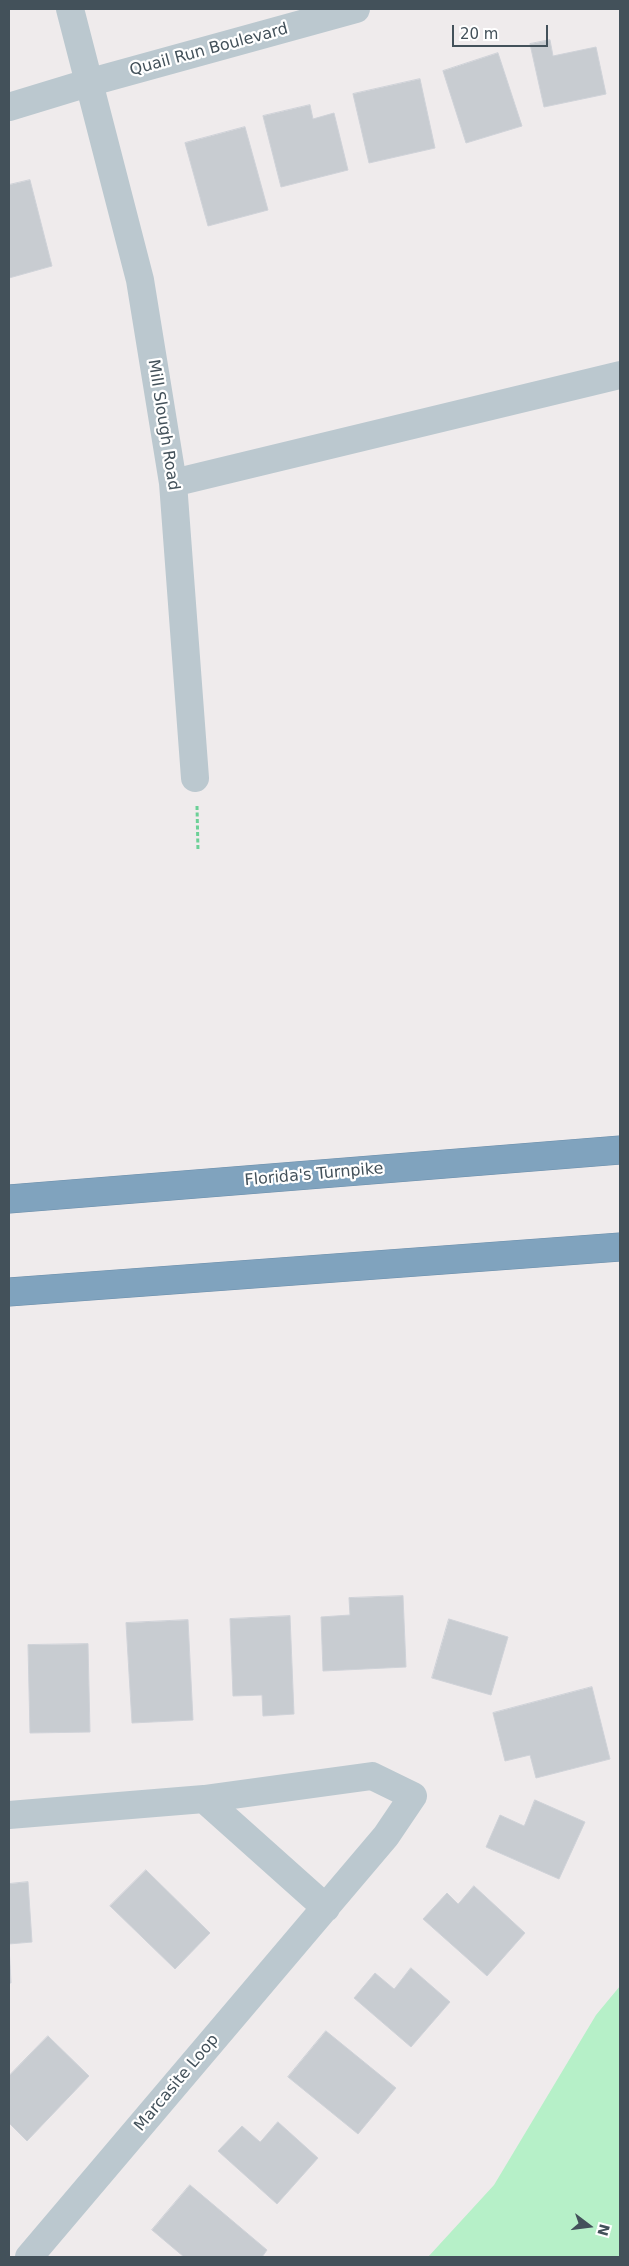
<!DOCTYPE html>
<html>
<head>
<meta charset="utf-8">
<style>
  body { margin:0 }
  #map { position:relative; width:629px; height:2266px; overflow:hidden; background:#efebec; font-family:"DejaVu Sans",sans-serif }
  canvas { display:block }
  .frame { position:absolute; inset:0; border:10px solid #43515a; pointer-events:none }
  .north { position:absolute; left:564px; top:2201px; width:50px; height:50px; -webkit-text-stroke:4px #fff; paint-order:stroke; rotate:105deg; font-size:14px; font-weight:700; line-height:20px; text-align:center; color:#43515a }
  .north::after { content:''; display:block; margin:auto; width:18px; height:22px; background:#43515a; clip-path:polygon(50% 0,100% 100%,50% 72%,0 100%) }
  .scale { position:absolute; left:452px; top:25px; width:96px; height:22px; box-sizing:border-box; border:2px solid #43515a; border-top:0; padding-left:6px; font-size:15px; line-height:18px; white-space:nowrap; color:#43515a; -webkit-text-stroke:4px #fff; paint-order:stroke }
</style>
</head>
<body>
<div id="map">
<canvas width="629" height="2266"></canvas>
<div class="frame"></div>
<div class="north">N</div>
<div class="scale">20 m</div>
</div>
<script>
const context = document.querySelector('canvas').getContext('2d');
context.lineJoin = 'round';
function fillPath(path, color) {
  context.fillStyle = color;
  context.fill(path, 'evenodd');
}
function strokePath(path, color, width, dash) {
  context.strokeStyle = color;
  context.lineWidth = width;
  context.lineCap = dash ? 'butt' : 'round';
  context.setLineDash(dash || []);
  context.stroke(path);
}
function drawText(font, color, halo, rows, align = 'center') {
  context.font = font + ' "DejaVu Sans",sans-serif';
  context.lineWidth = 4.5;
  context.setLineDash([]);
  context.textBaseline = 'middle';
  context.strokeStyle = halo;
  context.fillStyle = color;
  for (const [text, x, y, turn = 0] of rows) {
    context.save();
    context.translate(x, y);
    context.rotate((+turn || 0) * Math.PI / 180);
    context.textAlign = isNaN(turn) ? turn : align;
    if (halo) context.strokeText(text, 0, 0);
    context.fillText(text, 0, 0);
    context.restore();
  }
}
fillPath(new Path2D(`
  M620,1986V2257H428L494,2185L596,2015Z`), '#b6f0c8');
const building = new Path2D(`
  M550,40L553,56L596,47L606,94L544,107L530,44Z
  M498,53L522,126L466,143L443,71Z
  M420,79L435,148L369,163L353,94Z
  M310,105L313,119L334,113L348,170L281,187L263,116Z
  M245,127L268,210L208,226L185,143Z
  M30,180L52,266L9,278V185Z
  M403,1596L406,1667L323,1671L321,1617L350,1615L349,1598Z
  M290,1616L294,1714L263,1716L262,1695L233,1696L230,1619Z
  M449,1619L508,1637L491,1695L432,1678Z
  M188,1620L193,1720L132,1723L126,1623Z
  M88,1644L90,1732L30,1733L28,1645Z
  M592,1687L610,1759L536,1778L530,1755L505,1761L493,1713Z
  M535,1800L585,1822L559,1879L486,1847L500,1815L524,1826Z
  M146,1870L210,1933L175,1969L110,1906Z
  M28,1882L32,1942L9,1944V1884Z
  M474,1886L525,1933L487,1976L423,1919L447,1893L458,1904Z
  M9,1946L11,1983H9Z
  M411,1968L450,2002L411,2047L354,1998L375,1973L394,1989Z
  M326,2031L396,2088L358,2134L288,2077Z
  M48,2036L89,2076L27,2141L9,2123V2076Z
  M278,2122L318,2158L277,2204L218,2151L242,2126L260,2142Z
  M190,2185L267,2250L262,2257H184L152,2230Z`);
fillPath(building, '#c8ccd1');
strokePath(building, '#cfd2d8', 1);
const highway = new Path2D(`
  M9,1199L620,1150
  M9,1292L620,1247`);
strokePath(highway, '#6b8eaa', 29);
strokePath(new Path2D(`
  M197,806L198,851`), '#6cd097', 3, [4, 2.5]);
strokePath(new Path2D(`
  M70,9L140,280L173,483L195,778
  M9,107L91,82L356,9
  M173,483L620,375
  M204,1799L326,1908
  M9,1815L204,1799L372,1776L413,1796L386,1836L29,2257`), '#bbc8cf', 28);
strokePath(highway, '#80a3be', 28);
drawText('16px', '#43515a', '#fff', [
  ["Quail Run Boulevard",209,50,-15],
  ["Mill Slough Road",163,425,81],
  ["Florida's Turnpike",314,1175,-5],
  ["Marcasite Loop",177,2083,-50]
]);
</script>
</body>
</html>
